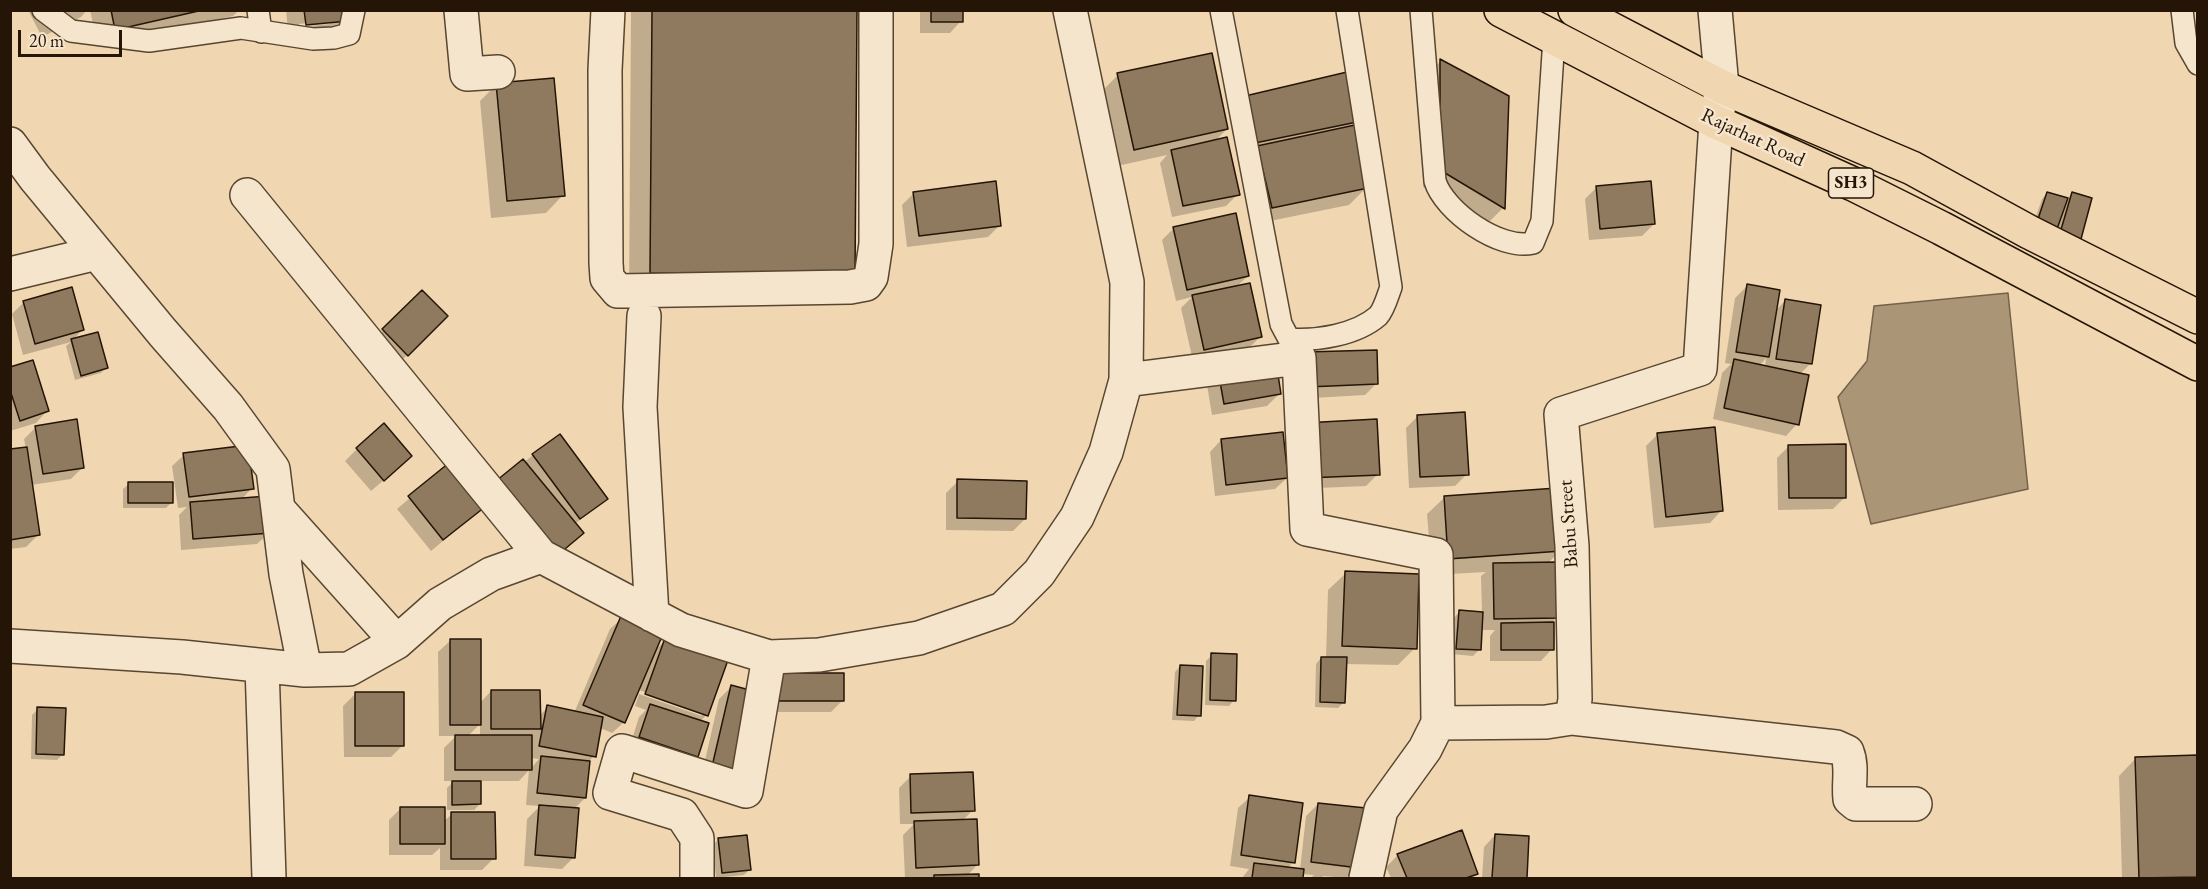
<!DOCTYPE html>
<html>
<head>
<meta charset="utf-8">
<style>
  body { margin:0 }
  #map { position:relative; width:2208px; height:889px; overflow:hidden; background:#f0d7b1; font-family:"EB Garamond",serif }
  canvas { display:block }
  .frame { position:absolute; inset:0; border:12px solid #251506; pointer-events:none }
  .scale { position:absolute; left:18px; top:30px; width:104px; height:27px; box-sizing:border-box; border:3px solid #251506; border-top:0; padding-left:8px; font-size:18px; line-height:21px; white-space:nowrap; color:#251506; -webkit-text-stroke:4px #f5e5cc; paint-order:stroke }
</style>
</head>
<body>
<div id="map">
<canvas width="2208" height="889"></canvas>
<div class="frame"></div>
<div class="scale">20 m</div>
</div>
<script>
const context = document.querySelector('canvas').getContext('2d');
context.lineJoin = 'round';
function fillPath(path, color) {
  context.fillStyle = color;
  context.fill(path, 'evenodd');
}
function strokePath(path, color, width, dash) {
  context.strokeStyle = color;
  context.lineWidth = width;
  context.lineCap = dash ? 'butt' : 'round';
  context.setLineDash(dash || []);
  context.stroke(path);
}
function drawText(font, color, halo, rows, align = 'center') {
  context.font = font + ' "EB Garamond",serif';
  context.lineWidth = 5;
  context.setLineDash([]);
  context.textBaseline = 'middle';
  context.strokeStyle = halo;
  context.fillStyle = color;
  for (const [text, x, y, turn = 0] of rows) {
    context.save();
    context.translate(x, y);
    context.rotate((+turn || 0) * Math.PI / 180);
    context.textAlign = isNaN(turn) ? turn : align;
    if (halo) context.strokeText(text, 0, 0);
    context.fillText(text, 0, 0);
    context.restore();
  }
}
const water = new Path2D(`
  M2008,293L2028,489L1871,524L1838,397L1867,361L1874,306Z`);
fillPath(water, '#ab9577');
strokePath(water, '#75624a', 1.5);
fillPath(new Path2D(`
  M28,10H87L81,17L42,37Z
  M90,10H239L233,16L98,47Z
  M286,10H346L347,20L330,37L289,42ZM330,21V24L299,27V24Z
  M631,10H855L853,275L629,294Z
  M920,10H961V21L950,33H920Z
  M1441,61L1508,97L1503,208L1486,225L1423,187L1424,78Z
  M1118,75L1227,129L1214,142L1238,194L1226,206L1172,217L1160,163L1167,155L1117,166L1101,92Z
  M497,84L563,195L546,213L491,218L480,101Z
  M1234,109L1356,122L1350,128L1366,188L1349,205L1255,224Z
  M1597,187L1654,224L1642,236L1589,240L1585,199Z
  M914,193L1000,225L988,237L907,247L902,205Z
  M2047,193L2067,200L2072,194L2080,238L2074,243L2055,238L2059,225L2050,234L2032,228L2042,199Z
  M1174,228L1248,276L1236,287L1260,337L1248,349L1193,361L1181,308L1192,297L1176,301L1162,240Z
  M1747,286L1775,311L1785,301L1811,363L1799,375L1797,424L1786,436L1713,419L1722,373L1731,364L1725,363L1735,298ZM1766,358L1765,367L1758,366L1762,363Z
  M71,289L82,330L72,341L106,367L101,373L75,380L66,346L71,342L23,355L12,314L23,303Z
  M422,292L446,316L396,366L372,342Z
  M1375,351L1377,383L1365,395L1296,399Z
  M10,369L47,411L36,423L10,431Z
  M1219,373L1279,394L1267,406L1212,415L1207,385Z
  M1418,416L1467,474L1455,486L1409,488L1406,428Z
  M1376,421L1378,474L1366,486L1294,489Z
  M36,427L83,467L71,479L31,485L38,535L26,547L10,549V451L26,449L24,439Z
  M1658,434L1721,511L1710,523L1654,528L1646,446Z
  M1221,440L1287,478L1275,489L1215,496L1210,452Z
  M1789,446L1845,497L1833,509L1778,510L1777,458Z
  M357,449L398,468L371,491L345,461Z
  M184,455L252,488L241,500L269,533L257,544L181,550L179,515L187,507L178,508L172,466Z
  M533,455L606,499L575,524L582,533L540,570L486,505L431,551L397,509L454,460L483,496Z
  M958,481L1025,519L1013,531L946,530V493Z
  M129,484L172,502L166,508H123V489Z
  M1445,497L1560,551L1547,564L1557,618L1552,622V649L1541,661H1490V636L1495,630H1481L1479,650L1473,656L1451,654L1454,618L1459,612L1482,614L1481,576L1486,572L1432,575L1427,514Z
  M1346,573L1415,648L1398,665L1345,664L1344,702L1338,708L1315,707L1316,664L1321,658H1326L1328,590Z
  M622,618L654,651L666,640L706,715L700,722L697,756L685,768L629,749L639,717L646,710L635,706L639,694L702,716V713L639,690L624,722L612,733L600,728L594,756L588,762L585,798L574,809V857L562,869L524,866L527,819L540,806L526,805L529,770L519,781H480V804L474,810H447V788L454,781H444V748L456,736H439L438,652L450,641L480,703L491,691L539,716L548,707L574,713L610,629ZM480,724V737H467ZM531,758L539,759L531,768Z
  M1212,655L1234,700L1229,706L1205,705L1206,661Z
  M1180,666L1199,715L1194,721L1172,720L1175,672Z
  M767,686L842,701L831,712H767Z
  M731,687L723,792L699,787L719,699Z
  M355,694L403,745L391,757H344L343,706Z
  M38,709L63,754L57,760L31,759L32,715Z
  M2198,757V878H2122L2119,776L2136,758Z
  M911,776L973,810L962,821L977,865L967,876L978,875V878H905L903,835L914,824H900L899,788Z
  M1250,797L1293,862L1287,869L1300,870L1306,816L1318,804L1357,867L1346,878L1323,876V878H1310L1314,875L1302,874L1301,878H1242L1249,869L1230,866L1238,808Z
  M400,809L443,822L452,814L494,858L482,870H440V848L432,855H389V820Z
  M1495,835L1527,838L1525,878H1482L1484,847Z
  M718,840L750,869L744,875L716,878L713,845Z
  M1398,855L1477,874L1472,878H1391L1386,867Z`), '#0003');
const building = new Path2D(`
  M111,10H203L115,30Z
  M304,10H347L348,21L306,25Z
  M652,10H857L855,275L650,273Z
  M931,10H963V22H931Z
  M1212,53L1228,129L1134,150L1117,73Z
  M1440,59L1509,96L1505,209L1440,170Z
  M1347,72L1357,122L1255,143L1245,96Z
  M554,78L565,196L507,201L496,83Z
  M1355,125L1368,188L1272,208L1257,146Z
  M1227,137L1240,195L1183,206L1171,150Z
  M996,181L1001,226L919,236L913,192Z
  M1651,181L1655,224L1600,229L1596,186Z
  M2047,192L2068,198L2057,229L2037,222Z
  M2072,192L2092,198L2081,239L2060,233Z
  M1236,213L1249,276L1187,290L1173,227Z
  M1250,283L1262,337L1204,350L1192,295Z
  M1747,284L1780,290L1769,357L1736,352Z
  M72,287L84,330L35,344L23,301Z
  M422,290L448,316L408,356L382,329Z
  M1785,299L1821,305L1812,364L1776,359Z
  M98,332L108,368L81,376L71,339Z
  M1377,350L1378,384L1307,387L1305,352Z
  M1734,359L1809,375L1799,425L1724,408Z
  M33,360L49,411L20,421L10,390V367Z
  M1276,362L1281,394L1224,404L1218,371Z
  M1465,412L1469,475L1420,477L1417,415Z
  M77,419L84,468L43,474L35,426Z
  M1377,419L1380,475L1306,478L1303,423Z
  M384,423L412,456L384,481L356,448Z
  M1715,427L1723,511L1666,517L1657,433Z
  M1283,432L1288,478L1226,485L1221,439Z
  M560,434L608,499L580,519L532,454Z
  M1846,444V498H1789L1788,445Z
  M248,445L254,489L189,497L183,453Z
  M27,447L40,535L10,540V449Z
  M455,458L490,503L443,540L408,496Z
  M523,459L584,533L553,559L491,485Z
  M957,479L1027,481L1026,519L957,518Z
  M128,482H173V503H128Z
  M1557,488L1562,551L1448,559L1444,496Z
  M268,496L271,533L193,539L190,502Z
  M1558,562L1559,618L1494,619L1493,563Z
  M1345,571L1419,574L1417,649L1342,646Z
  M1459,610L1483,612L1481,650L1456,649Z
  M621,616L663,634L625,723L583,705Z
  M1554,622V650H1501V623Z
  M665,638L728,660L708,716L645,694Z
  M450,639H481V725H450Z
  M1211,653L1237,654L1236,701L1210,700Z
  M1321,657H1347L1345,703L1320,702Z
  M1180,665L1203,666L1201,716L1177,715Z
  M778,673H844V701H778Z
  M731,685L757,692L736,781L710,775Z
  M491,690H540L541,729H491Z
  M355,692H404V746H355Z
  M650,704L709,723L698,757L639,737Z
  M547,705L603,717L596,757L539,746Z
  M37,707L66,708L64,755L36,754Z
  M455,735H532V770H455Z
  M2198,755V877L2139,878L2135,757Z
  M541,756L590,761L586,798L537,793Z
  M973,772L975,811L911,813L910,774Z
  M452,781H481V804L452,805Z
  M1249,795L1303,803L1295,863L1241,855Z
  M1318,803L1366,808L1359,868L1311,862Z
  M539,805L579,808L575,858L535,855Z
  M400,807H445V844H400Z
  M451,812H495L496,859H451Z
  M977,819L979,865L916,868L914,821Z
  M1462,830L1478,874L1466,878H1407L1397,854Z
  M1495,834L1529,836L1527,878H1492Z
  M747,835L751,870L722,873L718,838Z
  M1254,863L1304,869L1303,878H1252Z
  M979,874V878H934V875Z`);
fillPath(building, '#8f7a5f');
strokePath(building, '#251506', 1.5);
const lane = new Path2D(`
  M43,10L71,31L149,41L241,28L313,39L334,38L349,34L354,10
  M258,10L261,32
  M1221,10L1281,324L1289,339C1317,341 1356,335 1378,316C1384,310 1388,295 1391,287L1347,10
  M1421,10L1435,181C1444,211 1500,251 1533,243L1542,221L1554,38
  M2182,10L2186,43L2198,64`);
const street = new Path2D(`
  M461,10L467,74L498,72
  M608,10L605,70L606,263L607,278L618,291L850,287L866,284L871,277L876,244V10
  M10,144L35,178L163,333L228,407L273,469L286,574L305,670
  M247,195L541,556
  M10,274L97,253
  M644,316L640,407L652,615
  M1126,380L1299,358L1307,529L1436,555L1438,723
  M278,509L397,642
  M10,646L182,657L305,670L349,669L397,642L440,604L491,574L541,556L681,630L769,657L819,655L919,638L1003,609L1039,573L1077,517L1106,452L1126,380L1127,282L1070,10
  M262,666L269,878
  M1572,718L1836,747L1847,752C1853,767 1848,783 1850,799L1856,804H1915
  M697,878V838L682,815L610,793L622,751L746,791L769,657
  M1366,878L1381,810L1425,749L1438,723L1546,722L1572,718L1575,699L1572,546L1561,414L1700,369L1716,122L1722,87L1715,10`);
const primary = new Path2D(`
  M1501,10L1716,122L1853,184L1941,228L2198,364
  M1575,10L1722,87L1912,168L2029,232L2198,317`);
strokePath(lane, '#584631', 24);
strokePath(street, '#584631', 36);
strokePath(primary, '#251506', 36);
strokePath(lane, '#f5e5cc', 21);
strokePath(street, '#f5e5cc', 33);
strokePath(primary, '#f0d7b1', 33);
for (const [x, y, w] of [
  [1851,183,45]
]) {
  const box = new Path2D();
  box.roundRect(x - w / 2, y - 15, w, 30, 4.5);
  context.fillStyle = '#f5e5cc';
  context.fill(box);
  strokePath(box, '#251506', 1.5);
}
drawText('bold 18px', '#251506', null, [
  ["SH3",1851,183]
]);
drawText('20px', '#251506', '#f5e5cc', [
  ["Rajarhat Road",1753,138,25],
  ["Babu Street",1569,524,-94]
]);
</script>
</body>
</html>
